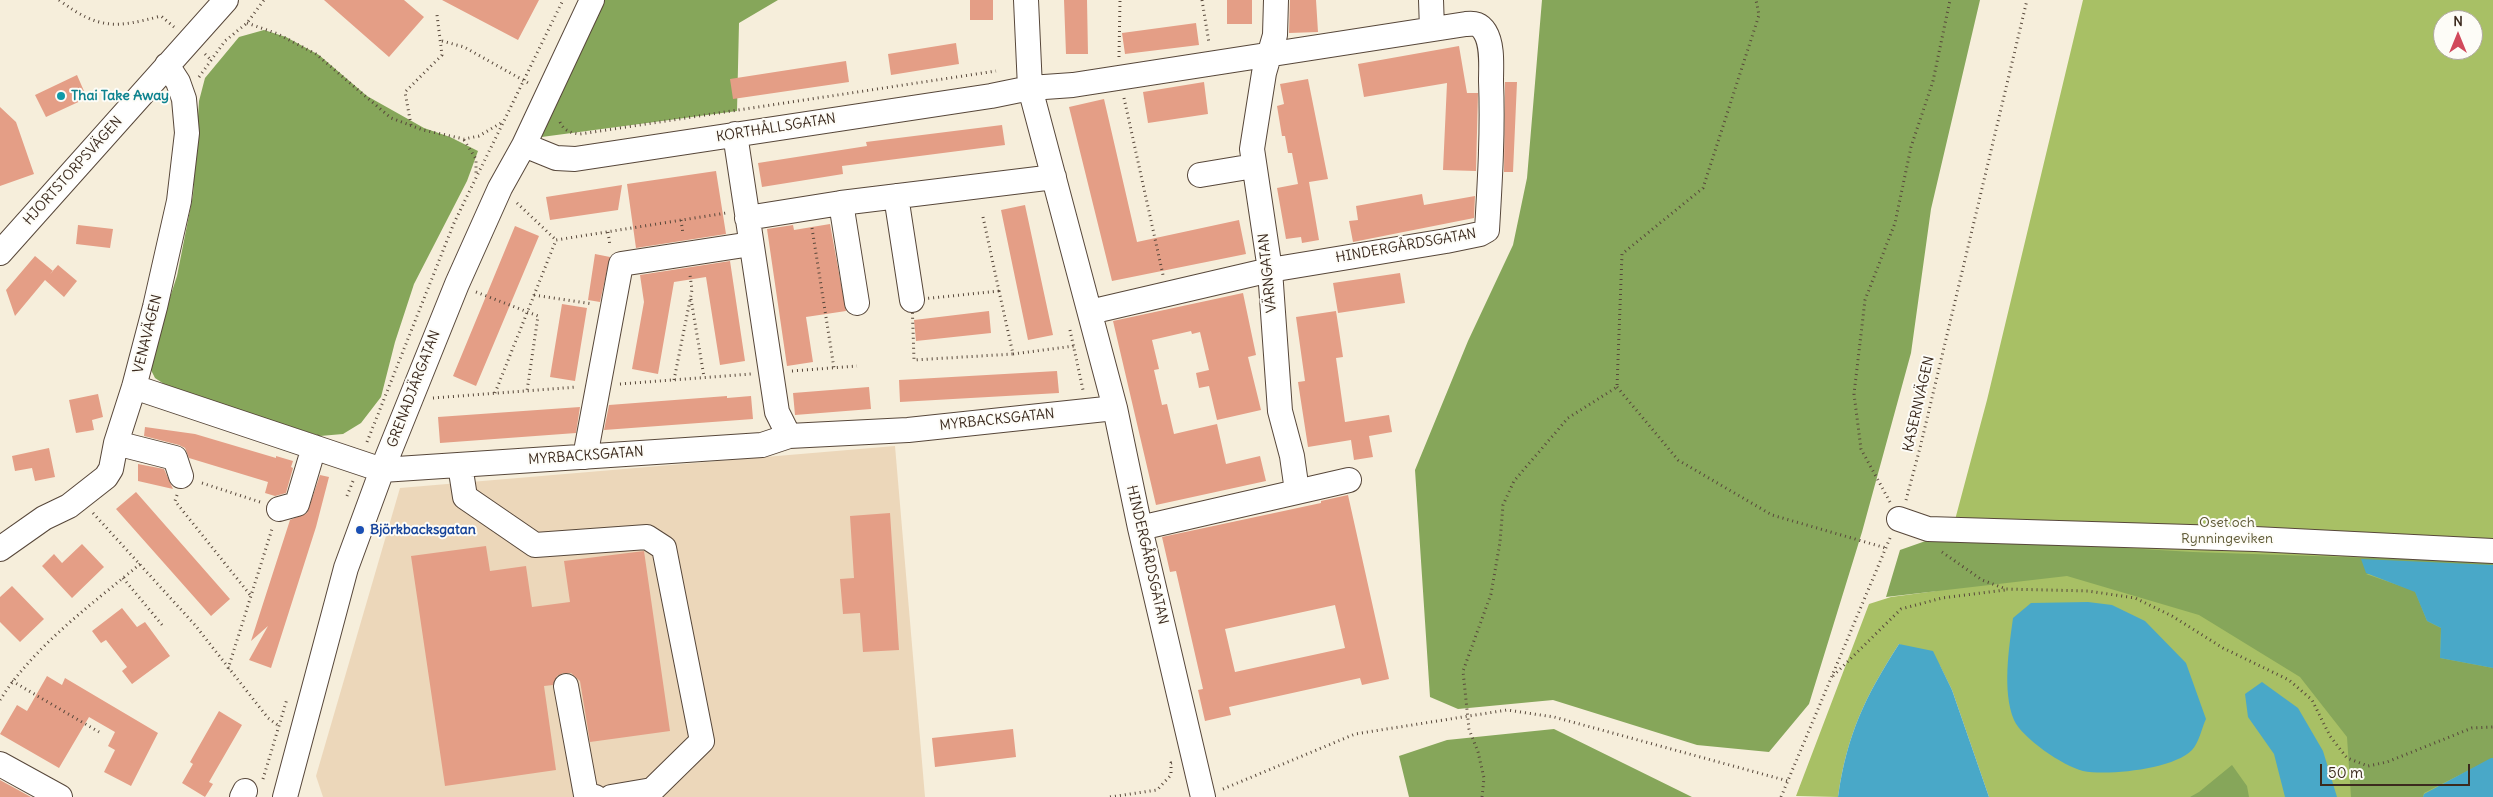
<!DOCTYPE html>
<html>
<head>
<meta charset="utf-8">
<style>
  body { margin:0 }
  #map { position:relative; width:2493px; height:797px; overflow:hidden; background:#f6eedb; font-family:Delius,sans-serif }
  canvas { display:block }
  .north { position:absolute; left:2433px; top:10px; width:50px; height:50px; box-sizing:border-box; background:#fdfcf7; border:1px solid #afa8a0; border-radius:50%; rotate:0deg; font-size:14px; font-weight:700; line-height:20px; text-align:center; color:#3b2a1e }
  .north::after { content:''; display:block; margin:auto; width:18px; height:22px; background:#d1495b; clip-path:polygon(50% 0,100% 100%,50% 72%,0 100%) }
  .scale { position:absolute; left:2320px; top:764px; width:150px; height:22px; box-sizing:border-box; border:2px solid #3b2a1e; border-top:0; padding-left:6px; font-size:15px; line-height:18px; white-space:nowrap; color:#3b2a1e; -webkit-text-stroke:4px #fdfcf7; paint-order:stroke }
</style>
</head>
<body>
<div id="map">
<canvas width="2493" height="797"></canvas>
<div class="north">N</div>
<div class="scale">50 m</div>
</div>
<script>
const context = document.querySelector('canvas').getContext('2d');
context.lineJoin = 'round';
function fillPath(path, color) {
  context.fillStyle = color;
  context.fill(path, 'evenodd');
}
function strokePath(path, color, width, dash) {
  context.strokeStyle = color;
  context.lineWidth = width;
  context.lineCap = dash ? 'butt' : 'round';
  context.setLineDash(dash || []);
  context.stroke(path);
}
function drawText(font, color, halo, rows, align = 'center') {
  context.font = font + ' Delius,sans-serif';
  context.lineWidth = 4;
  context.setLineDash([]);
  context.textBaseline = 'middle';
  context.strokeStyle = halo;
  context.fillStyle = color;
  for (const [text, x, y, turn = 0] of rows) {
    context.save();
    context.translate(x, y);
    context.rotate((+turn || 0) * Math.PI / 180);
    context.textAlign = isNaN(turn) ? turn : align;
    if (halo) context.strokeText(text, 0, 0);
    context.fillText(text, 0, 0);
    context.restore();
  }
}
fillPath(new Path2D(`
  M895,446L925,797H323L316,776L400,488Z`), '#ecd7ba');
fillPath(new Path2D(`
  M2083,0H2493V797H1989L1952,690L1940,666L1899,644C1865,697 1847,734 1838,797L1796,796L1869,604L1891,597L1936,591L1987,400ZM2443,20H2473V50H2443Z`), '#a8c065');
fillPath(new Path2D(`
  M601,0H778L739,23L737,111L534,138Z
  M1542,0H1980L1931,209L1911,353L1862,532L1809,704L1769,752L1697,745L1553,700L1458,709L1430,697L1415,470L1468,341L1513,245L1527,178Z
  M264,30L286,37L319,55L367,96L424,128L450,137L478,151L467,181L414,284L395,342L381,397L361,423L343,434L320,436L170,388L155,378L148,364L177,276L193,195L199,101L205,78L239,37Z
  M1937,537L2193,552L2493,562V565L2366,574L2415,591L2427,621L2441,628L2440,658L2493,668V758L2424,793L2423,797H2351L2347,737L2300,677L2199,615L2067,576L1886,597L1900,550Z
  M1554,729L1692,797H1409L1399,756L1447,740Z
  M2232,765L2247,786L2249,797H2190L2199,792Z`), '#86a65a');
fillPath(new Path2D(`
  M2361,559L2493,565V668L2440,658L2441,628L2427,621L2415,592L2366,573Z
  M2088,602L2112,605L2145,621L2186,663L2206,719C2202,727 2199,743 2192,750C2174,769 2108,776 2083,771C2063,766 2022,738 2014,720C2002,691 2009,648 2013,618L2031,603Z
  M1899,644L1933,651L1952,690L1989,797H1838C1847,734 1865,697 1899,644Z
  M2262,682L2298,708L2323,751L2337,797H2285L2274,754L2248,717L2245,694Z
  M2491,758H2493V797H2423L2424,794Z`), '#49a8c8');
fillPath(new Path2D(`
  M324,0H404L424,17L389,57Z
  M442,0H539L518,40Z
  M970,0H993V20H970Z
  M1064,0H1087L1088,54H1066Z
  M1227,0H1252V24H1227Z
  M1290,0H1316L1318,32L1289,33Z
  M1196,23L1199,45L1125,54L1122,33Z
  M956,43L959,64L891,75L888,54Z
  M1459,46L1467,93H1478L1476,171L1443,170L1447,83L1364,97L1358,64Z
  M846,61L849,82L733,99L730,79Z
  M77,75L87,98L46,117L35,95Z
  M1308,79L1328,179L1309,182L1319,240L1302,243L1301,237L1286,239L1277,188L1298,184L1292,153H1288L1285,136H1282L1277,106L1284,104L1280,84Z
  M1204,82L1208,114L1148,123L1143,92Z
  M1505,82H1517L1513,172H1504Z
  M1104,99L1137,242L1239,220L1246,254L1112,281L1069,107Z
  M0,107L16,122L34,174L0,186Z
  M1002,125L1005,145L842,166L843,174L762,187L758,163L867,146L866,142Z
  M716,171L726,234L636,248L627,184Z
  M622,185L618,210L550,220L546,197Z
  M1422,194L1424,205L1475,196L1474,218L1353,242L1349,221L1358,220L1356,206Z
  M1025,205L1053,335L1028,340L1001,210Z
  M830,224L846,311L806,317L813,362L787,366L767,229L793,225L794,230Z
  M78,225L113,229L110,248L76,244Z
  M515,226L539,236L476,386L453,376Z
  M595,254L610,257L600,302L588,300Z
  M35,256L53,271L50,274L58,265L77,281L64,297L45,280L15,316L6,290Z
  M730,261L745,361L720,365L706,277L674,282L658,374L632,369L644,302L640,275Z
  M1400,273L1405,303L1338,313L1333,283Z
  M1243,293L1256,355L1248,357L1261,410L1217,420L1209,386L1199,388L1196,373L1209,370L1200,332L1192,334L1191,331L1152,340L1159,369L1154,370L1162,405L1167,404L1174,434L1217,424L1226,464L1260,456L1266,481L1156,505L1113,321Z
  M562,304L587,308L575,381L550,377Z
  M989,311L991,333L916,341L914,320Z
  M1336,311L1343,357L1336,358L1345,422L1389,415L1392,432L1369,436L1373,457L1354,460L1351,440L1308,447L1298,382L1305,381L1296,317Z
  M1057,371L1059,393L900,402L899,380Z
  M869,387L871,409L795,415L793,393Z
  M98,394L103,417L92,420L94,430L76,433L69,400Z
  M727,396V398L751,396L753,419L604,430L609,405Z
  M580,407L576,433L440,443L438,417Z
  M145,427L195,434L276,458V456L293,461L291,467L293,468L286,493L275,496L265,493L268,482L189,458L185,448L179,445L144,436Z
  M49,448L55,477L35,481L32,468L15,471L12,456Z
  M138,464L164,469L173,489L138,481Z
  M320,475L329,477L316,527L271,668L249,660L268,626L251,641L290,520L307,513Z
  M136,492L230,599L211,616L116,509Z
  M1348,495L1389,679L1362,685L1360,678L1229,707L1231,715L1205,721L1198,690L1203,689L1176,571L1170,572L1162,537L1321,503V501ZM1335,605L1345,648L1235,672L1225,629Z
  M890,513L899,650L863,652L860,613L843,614L840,579L854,578L850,516Z
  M82,544L104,567L72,598L42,566L54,554L62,563Z
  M486,546L490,571L526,566L532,607L570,602L564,561L644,551L670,731L590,742L580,681L571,673H563L557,676L553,685L544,686L556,770L445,786L411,556Z
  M12,586L44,619L20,642L0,622V597Z
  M122,608L137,627L145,622L170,656L132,684L122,671L127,667L106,640L101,643L92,631Z
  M47,676L62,685L65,678L158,733L131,786L104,772L115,750L108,746L115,732L89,717L59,768L0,734L17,705L27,711Z
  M219,711L242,725L209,782L213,784L205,797L182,783L193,764L190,762Z
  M1013,729L1016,757L935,767L932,738Z
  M0,780L31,797H0Z`), '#e49e86');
const minor = new Path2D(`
  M1026,0L1030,88L1115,408L1140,528L1203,797
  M1276,0L1275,35L1264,73L1252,149L1270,270L1280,411L1292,456L1297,491
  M1431,0L1432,29
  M735,134L777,412L789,436L908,430L1115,408
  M524,145L556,158L575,159L991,96L1030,88L1073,85L1466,24C1475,23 1480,24 1485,32C1493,45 1491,66 1491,81C1493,131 1490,180 1487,230L1480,234L1446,241L1270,270L1090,312
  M1200,175L1254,166
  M896,196L912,300
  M841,203L1054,177
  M747,218L841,203L857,303
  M0,253L226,0
  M134,387L382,470L762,445L789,436
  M116,443L175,458L181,476
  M585,457L621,264L751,244
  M460,465L465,497L535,545L647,537L664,548L702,741L652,790L611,797
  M279,509L297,504L314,447
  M1899,519L1928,529L2255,539L2493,551
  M1140,528L1349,480
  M0,549L44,518L69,506L106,477L111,469L116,443L134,387L155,307L179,201L187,133L184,99L178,82L167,65
  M566,686L586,795L595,797
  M0,764L60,797
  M242,797L245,791
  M285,797L346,568L382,470L457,284L500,188L524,145L592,0`);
strokePath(minor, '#57473a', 26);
strokePath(new Path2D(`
  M59,0C99,30 116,28 161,16L174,27
  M1202,0L1209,43
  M247,23L278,34L316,54L391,118L423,130L464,139L479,136L501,123
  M442,41L464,47L530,84
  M205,54L210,59
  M1119,57L1120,0
  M199,77L225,41L247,23L264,0
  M1124,98L1163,275
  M560,122C564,131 571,133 580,134L996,71
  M411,125L405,92L442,55L437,15
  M464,140L476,159V175
  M517,203L556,240
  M983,217L999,291
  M681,220L683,234
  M812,228L834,368
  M608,232L610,246
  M999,291L1013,354L914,360L912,300Z
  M476,292L538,316L527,391
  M534,295L593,304
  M691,299L704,377
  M1070,330L1083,390
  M1013,354L1074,346
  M792,371L857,366
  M674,380L692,290L690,275
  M620,384L751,374
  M1617,387L1678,460L1772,515L1886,548
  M495,393L556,240L726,213
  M433,398L577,387
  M367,442L454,223L563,0
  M202,483L260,502
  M177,495L175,501L251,596
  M347,496L353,481
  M1906,500L1920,448L2027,0
  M1890,502L1861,449L1854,394L1865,300L1895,223L1911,147L1933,81L1950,0
  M93,513L195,625L268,718L279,726
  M1942,552L1982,580L2006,589L2088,591L2135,598L2172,616L2223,648L2289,680L2312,700L2330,736L2347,758L2368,766L2387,762L2472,728L2493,727
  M123,578L163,626
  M228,669L272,529
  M1833,676L1901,609L1942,598L2005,590
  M12,681L99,732
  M0,700C35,645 91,605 140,564
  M263,779L287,699
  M1223,789L1355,734L1507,710L1554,717L1788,781
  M1110,797L1157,790L1171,775V763L1175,762
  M1482,797L1484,778L1478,752L1469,729L1463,671L1491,594L1500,542L1503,505L1514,481L1568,418L1617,387L1622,254L1703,188L1759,15L1756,0
  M1781,797L1890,538`), '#57473a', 3, [1, 4]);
strokePath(minor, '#fff', 24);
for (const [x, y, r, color] of [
  [61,96,5,"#0f9aa8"],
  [360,530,5,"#1a4fb4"]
]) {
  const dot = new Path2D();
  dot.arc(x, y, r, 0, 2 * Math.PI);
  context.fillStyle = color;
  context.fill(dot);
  strokePath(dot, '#fdfcf7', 2);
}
drawText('bold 14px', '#0d838f', '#fdfcf7', [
  ["Thai Take Away",71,96]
], 'left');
drawText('14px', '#3b2a1e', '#fdfcf7', [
  ["KORTHÅLLSGATAN",776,128,-9],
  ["HJORTSTORPSVÄGEN",73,171,-48],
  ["HINDERGÅRDSGATAN",1406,246,-10],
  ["VÄRNGATAN",1268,273,-96],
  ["VENAVÄGEN",148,334,-76],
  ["GRENADJÄRGATAN",414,389,-69],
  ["KASERNVÄGEN",1919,404,-77],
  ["MYRBACKSGATAN",997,420,-6],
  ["MYRBACKSGATAN",586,456,-4],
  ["HINDERGÅRDSGATAN",1147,555,77]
]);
drawText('14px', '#5c5733', '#fdfcf7', [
  ["Oset och",2227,523],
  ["Rynningeviken",2227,539]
]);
drawText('bold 14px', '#164399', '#fdfcf7', [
  ["Björkbacksgatan",370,530]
], 'left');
</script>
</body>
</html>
